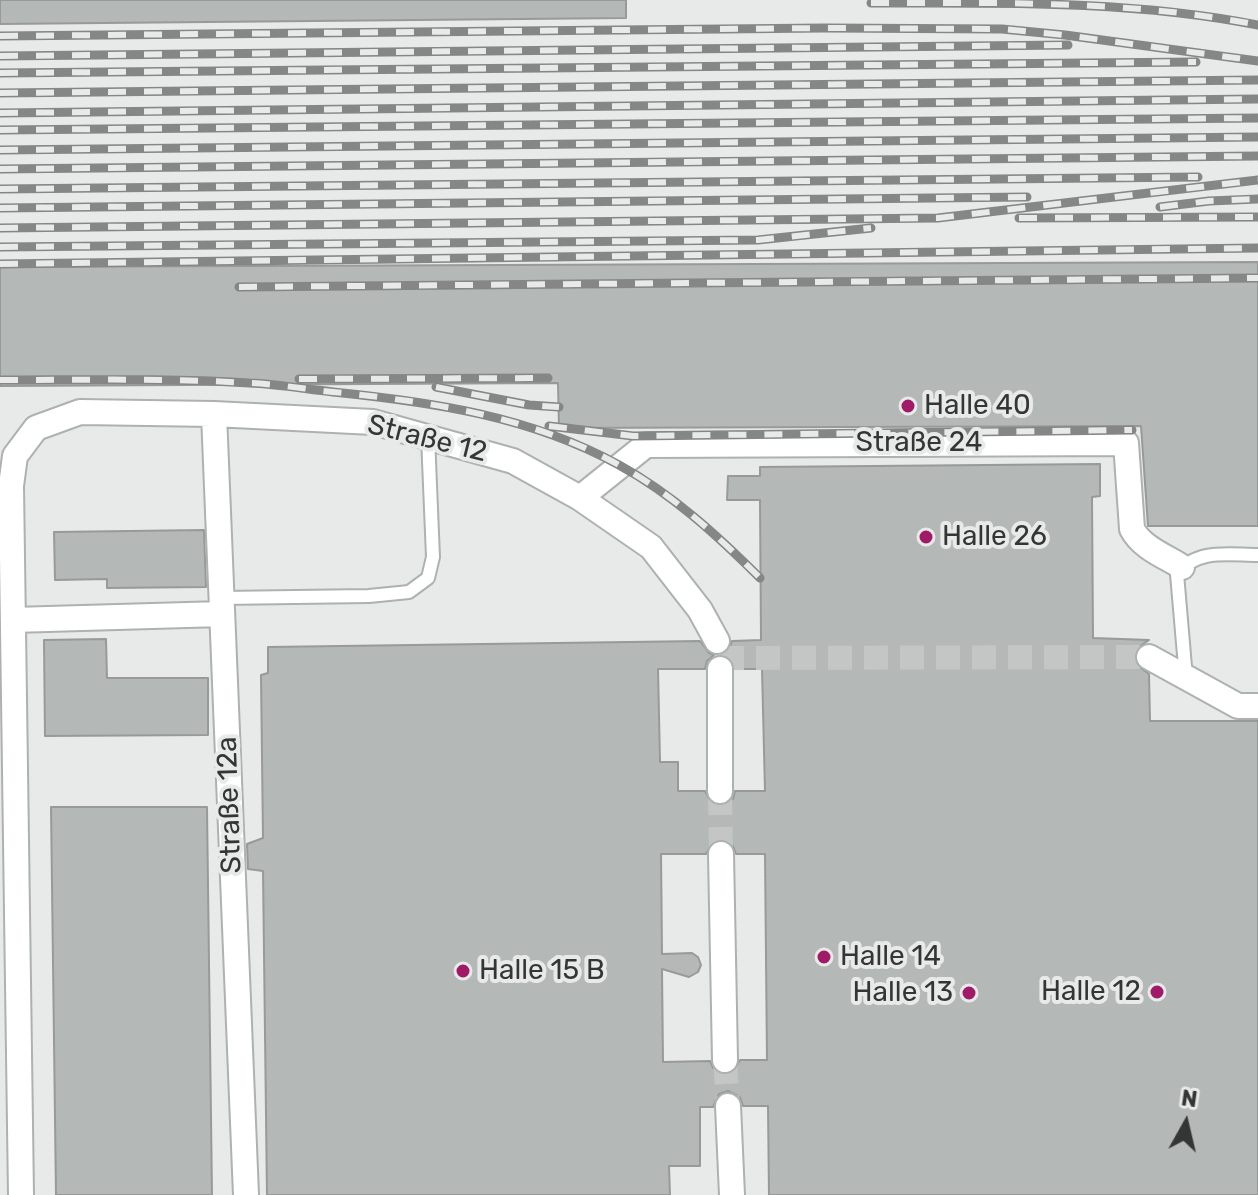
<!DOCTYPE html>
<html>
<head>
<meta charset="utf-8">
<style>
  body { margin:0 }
  #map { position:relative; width:1258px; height:1195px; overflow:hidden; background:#e7eae9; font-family:Rubik,sans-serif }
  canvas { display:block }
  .north { position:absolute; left:1146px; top:1083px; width:80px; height:80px; -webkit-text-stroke:6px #e7eae9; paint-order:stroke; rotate:8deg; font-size:22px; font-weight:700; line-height:32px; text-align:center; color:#343535 }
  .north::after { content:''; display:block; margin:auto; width:28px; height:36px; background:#343535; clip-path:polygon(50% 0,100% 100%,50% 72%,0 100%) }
</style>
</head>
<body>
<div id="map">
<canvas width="1258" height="1195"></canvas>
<div class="north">N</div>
</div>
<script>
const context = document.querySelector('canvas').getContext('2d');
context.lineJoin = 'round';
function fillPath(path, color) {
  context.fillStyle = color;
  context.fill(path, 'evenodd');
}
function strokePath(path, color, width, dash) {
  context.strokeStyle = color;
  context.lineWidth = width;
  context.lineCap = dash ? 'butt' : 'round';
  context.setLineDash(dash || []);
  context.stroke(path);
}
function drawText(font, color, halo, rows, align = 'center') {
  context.font = font + ' Rubik,sans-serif';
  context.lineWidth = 8;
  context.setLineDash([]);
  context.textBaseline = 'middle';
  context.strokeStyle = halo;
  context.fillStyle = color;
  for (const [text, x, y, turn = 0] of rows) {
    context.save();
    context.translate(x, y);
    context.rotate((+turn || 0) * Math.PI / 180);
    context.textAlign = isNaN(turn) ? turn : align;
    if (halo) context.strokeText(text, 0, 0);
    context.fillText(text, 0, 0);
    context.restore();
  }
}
const building = new Path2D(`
  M0,0H626V18L0,24Z
  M1258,262V526H1148L1141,426L559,428L558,383L0,386V267Z
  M1100,464V496L1092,497L1093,638L1149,640L1136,649L1134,657L1137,665L1149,674L1150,721H1258V1195H769L768,1106H743L740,1097L728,1091L719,1094L713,1107H700V1166H669L670,1195H267L263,871L248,869L247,844L263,838L261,675L268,673V647L700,641L709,653L714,655L707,661L705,669H658L660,762H678V791H705L712,804L721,806L733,799L735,791H765L762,669H735L733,661L723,655L729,649L732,641L761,640L760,500H727L728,476H760V467ZM721,839L733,846L736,854H765L767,1060H740L733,1072L725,1075L713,1068L710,1061L663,1062L662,969L689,977L698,972L701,965L698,957L692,953L662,954L661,854H706L713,842Z
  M204,530L206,587L107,588V579L55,580L54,532Z
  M106,639L107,678H208V735L45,736L44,640Z
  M51,807H207L212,1195H56Z`);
fillPath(building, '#b4b8b6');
strokePath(building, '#979a99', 2);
strokePath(new Path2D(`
  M720,658L1149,657
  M720,791L721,854
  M725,1060L728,1106`), '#c3c6c5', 24, [24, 12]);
const service = new Path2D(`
  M221,598L369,596L409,592L428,578L433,557L428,437
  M1186,678L1177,574C1197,548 1229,555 1258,555`);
const minor = new Path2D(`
  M214,414L246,1195
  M580,498L646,445L1126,443L1132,529C1142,548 1165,556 1182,567
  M13,620L222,614
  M1149,657L1238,706H1258
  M720,791V669
  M721,854L725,1060
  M728,1106L732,1195
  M21,1195L11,486L15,456L36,428L80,412L214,414L373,422L513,461L580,498L651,547L700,610L717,641`);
strokePath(service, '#adb1b0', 16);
strokePath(minor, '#adb1b0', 28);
strokePath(service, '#fff', 12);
strokePath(minor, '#fff', 24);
const rail = new Path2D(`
  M871,3C1001,3 1131,0 1258,25
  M0,36L825,28L1002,29L1065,35L1258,61
  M0,56L1068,45
  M0,73L1196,62
  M0,93L1258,80
  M0,113L1258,99
  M0,130L1258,118
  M0,150L1258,137
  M0,169L1258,156
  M0,189L1198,177
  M1160,207L1209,201L1258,199
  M0,208L1027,197
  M1019,218L1258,217
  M0,228L938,218L1258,180
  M0,247L758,240L871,228
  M0,264L1258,248
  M239,287L1258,278
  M299,379L548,378
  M0,380C83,380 166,378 249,383C277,384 305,389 333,392C432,402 530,416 619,465C672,494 717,535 760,578
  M436,387L529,405L559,407
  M549,426L633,436L1132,430`);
strokePath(rail, '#858786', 9);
strokePath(rail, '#e7eae9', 6, [18]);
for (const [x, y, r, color] of [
  [908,406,8,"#a01a67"],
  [926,537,8,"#a01a67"],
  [824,957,8,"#a01a67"],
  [463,971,8,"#a01a67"],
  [1157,992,8,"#a01a67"],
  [969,993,8,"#a01a67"]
]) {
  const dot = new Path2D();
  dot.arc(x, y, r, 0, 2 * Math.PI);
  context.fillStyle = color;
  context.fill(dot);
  strokePath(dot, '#e7eae9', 3);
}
drawText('28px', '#343535', '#e7eae9', [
  ["Halle 40",924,406],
  ["Halle 26",942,537],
  ["Halle 14",840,957],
  ["Halle 15 B",479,971],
  ["Halle 12",1141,992,"right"],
  ["Halle 13",953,993,"right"]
], 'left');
drawText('28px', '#343535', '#e7eae9', [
  ["Straße 12",427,439,14],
  ["Straße 24",919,443],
  ["Straße 12a",230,805,-92]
]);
</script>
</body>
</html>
